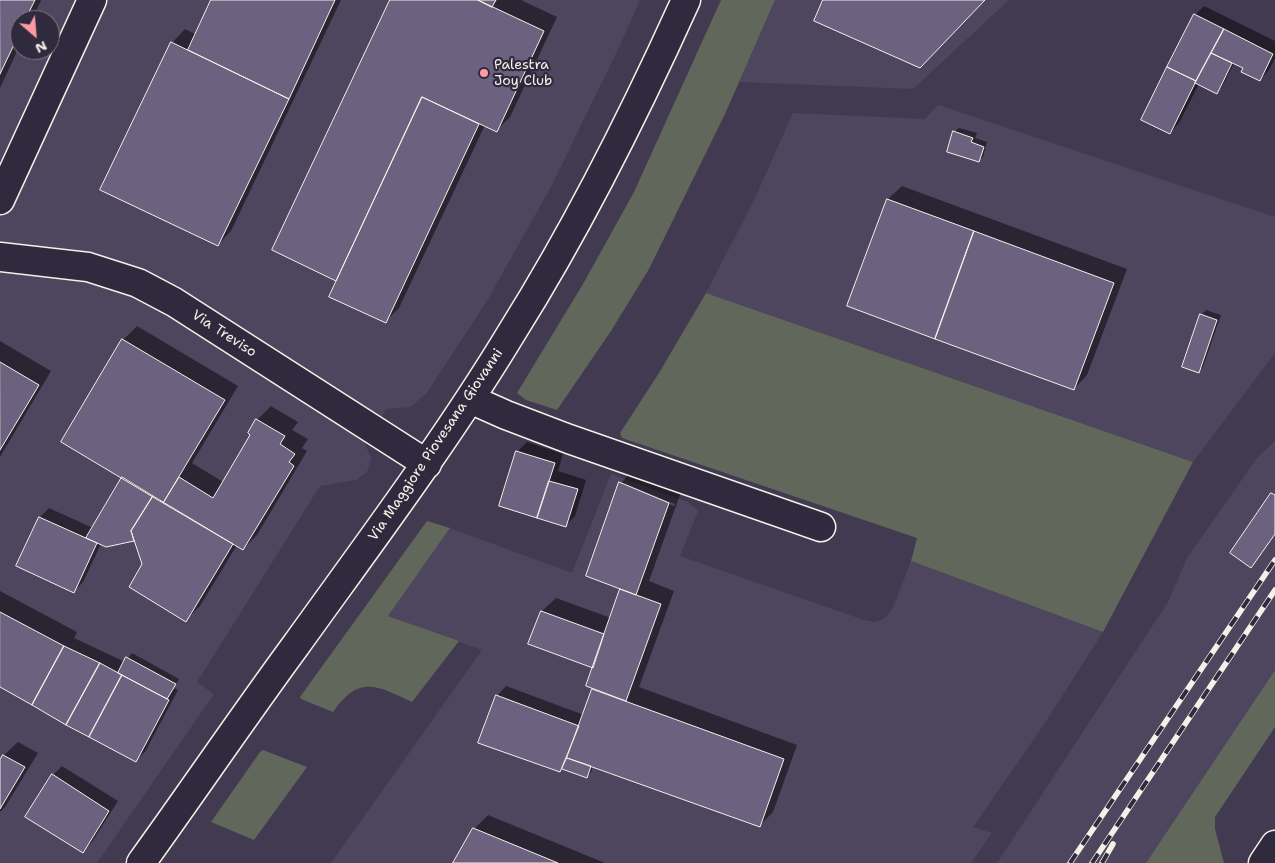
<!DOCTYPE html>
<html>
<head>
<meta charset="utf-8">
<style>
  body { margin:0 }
  #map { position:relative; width:1275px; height:863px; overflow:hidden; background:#413a50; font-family:"Shantell Sans",sans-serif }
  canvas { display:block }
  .north { position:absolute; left:10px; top:10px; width:50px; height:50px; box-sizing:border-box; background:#2f2a3d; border:1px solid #7e7a81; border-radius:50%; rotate:153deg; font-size:14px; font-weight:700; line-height:20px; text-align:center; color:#f4f1e8 }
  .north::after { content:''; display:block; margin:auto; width:18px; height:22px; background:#ff9aa2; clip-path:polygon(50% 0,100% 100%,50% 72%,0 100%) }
</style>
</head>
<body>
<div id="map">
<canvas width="1275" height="863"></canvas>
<div class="north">N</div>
</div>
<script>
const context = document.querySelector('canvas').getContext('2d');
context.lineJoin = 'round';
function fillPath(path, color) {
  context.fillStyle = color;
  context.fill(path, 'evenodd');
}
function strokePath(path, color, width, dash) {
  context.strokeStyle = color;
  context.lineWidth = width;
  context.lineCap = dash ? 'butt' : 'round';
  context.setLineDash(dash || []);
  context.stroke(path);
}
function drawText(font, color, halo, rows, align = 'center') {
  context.font = font + ' "Shantell Sans",sans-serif';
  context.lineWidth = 4.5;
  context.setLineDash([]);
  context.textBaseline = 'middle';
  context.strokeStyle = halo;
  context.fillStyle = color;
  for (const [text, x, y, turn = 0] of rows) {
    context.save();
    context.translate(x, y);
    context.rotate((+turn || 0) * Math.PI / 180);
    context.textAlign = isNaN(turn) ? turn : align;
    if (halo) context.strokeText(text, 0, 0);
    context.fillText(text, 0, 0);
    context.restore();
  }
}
fillPath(new Path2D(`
  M0,0H640L622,41L552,185L487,301L426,394L410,407L387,409L364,441L371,458L367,472L356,480L320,486L197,682L214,694L97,863H0ZM20,20H50V50H20Z
  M775,0H1009L913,89L739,82Z
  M938,105L1275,217V353L1193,462L706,293L754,200L793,113L925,119Z
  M1275,441V670L1146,863H997L1168,602L1187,558L1257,458Z
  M611,474L688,502L698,511L680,556L864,620L874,622L882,620L889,614L894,605L911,561L1103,632L1043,726L973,827L992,833L971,863H331L482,650L388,616L450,528L572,573Z`), '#4e465e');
fillPath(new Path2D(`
  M721,0H775L725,114L649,269L611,331L557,410L526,400L517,393L583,284L634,192Z
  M706,293L1193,462L1103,632L911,561L917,538L622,438L620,433L659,373Z
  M427,521L450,528L388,616L459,641L412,702C376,685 359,675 333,712L301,699L300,697Z
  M1275,670V727L1215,817V829L1224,863H1146Z
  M263,750L307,767L254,840L211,822L260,752Z`), '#61675a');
fillPath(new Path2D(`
  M0,0H41L32,20H20V45L0,88Z
  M212,0H341L231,231L218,245L172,43L185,29L197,35Z
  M391,0H521L557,17L510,117L496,131L485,125L399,308L385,322L338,280L273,250Z
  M1204,6L1275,41V58L1269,70L1260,80L1244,68L1234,63L1221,88L1217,93L1199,84L1179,123L1170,133L1195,15Z
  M959,128L977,133L975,138L987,142L983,157L978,161L954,132Z
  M902,186L1127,269L1087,375L1074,389L849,306L888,199Z
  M1206,310L1221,315L1203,367L1199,372L1201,315Z
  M137,326L238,386L192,463L223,482L252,434L257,420L271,406L298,422L292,430L308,439L302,448L307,451L257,535L243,549L237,545L200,606L186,620L144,564L135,540L106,546L101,544L83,582L74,591L18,565L40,517L49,508L93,528L123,477V340Z
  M0,341L51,371L0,457Z
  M527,442L563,454L558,471L586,480L575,516L566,525L517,452Z
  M634,469L682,489L649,581L674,591L639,687L797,745L773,812L759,826L593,766L591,772L586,777L563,768L560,771L497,696L506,686L584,715L594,688L595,667L542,611L556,598L611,618L622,588L621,483ZM626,484L675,504L674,506L626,486Z
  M0,591L77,632L74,638L125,662L132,653L179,679L174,688L178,690L145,752L135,761L0,685Z
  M18,742L38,753L5,807L0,812V762L4,755Z
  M62,766L118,801L92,842L82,852L53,775Z
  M488,815L605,863H454L474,829Z`), '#0007');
const building = new Path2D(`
  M0,0H35L25,20H20V32L0,74Z
  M211,0H335L289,99L188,50Z
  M390,0H478L544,31L497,132L422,97L336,281L272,250Z
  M478,0H496L492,7Z
  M823,0H985L920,68L814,21Z
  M1194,14L1224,29L1196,81L1167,67Z
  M1224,29L1273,54L1260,81L1241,72L1243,68L1211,53Z
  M171,42L289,99L218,246L100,190Z
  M1211,53L1232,63L1217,94L1195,83Z
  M1167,67L1196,81L1170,134L1141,120Z
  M422,97L479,124L386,323L329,297Z
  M953,131L973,138L971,142L984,147L979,162L947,152Z
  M887,199L974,231L935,339L847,306Z
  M974,231L1114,283L1074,390L935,339Z
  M1200,314L1217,320L1199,373L1182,367Z
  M122,339L225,400L163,503L61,442Z
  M0,362L39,385L0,450Z
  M256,419L285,436L280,444L295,454L289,462L294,466L243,550L163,503L179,477L213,498L250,435L248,433Z
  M516,451L555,463L537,518L499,506Z
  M122,477L153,496L131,531L134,541L106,547L86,538Z
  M549,481L578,489L566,527L537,518Z
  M619,482L669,503L636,595L586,576Z
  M1271,493L1275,495V534L1251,568L1230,553Z
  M153,496L233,544L186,622L129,587L142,564L131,531Z
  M39,517L97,543L74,593L16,566Z
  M620,589L661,604L626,701L586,686Z
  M541,611L604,634L593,668L528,644Z
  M0,612L64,646L32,705L0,687Z
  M64,646L100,663L66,725L32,705Z
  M126,657L176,684L167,699L118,673Z
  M100,663L122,675L89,737L66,725Z
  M122,675L169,700L136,762L89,737Z
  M592,689L784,759L760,827L567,758Z
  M496,695L579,726L560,772L478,743Z
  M3,755L25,767L0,809V760Z
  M567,758L591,766L587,778L562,769Z
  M52,774L109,811L83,853L25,817Z
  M473,828L558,863H453Z`);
fillPath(building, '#6c617e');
strokePath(building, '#f4f1e8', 1);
const minor = new Path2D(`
  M0,200L92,0
  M0,257L88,267L138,283L174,302L427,464
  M470,399L506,415L569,439L821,527
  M141,863C193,791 243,717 296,645C370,542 446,441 512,332C578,227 635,113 686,0
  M1263,863L1275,845`);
strokePath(minor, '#f4f1e8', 31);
strokePath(minor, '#2f2a3d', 28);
const rail = new Path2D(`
  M1070,863L1275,560
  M1092,863L1275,590
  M1102,863L1113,844`);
strokePath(rail, '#f4f1e8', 5.5);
strokePath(rail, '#2f2a3d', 4, [11]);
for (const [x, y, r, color] of [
  [484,73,5,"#ff9aa2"]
]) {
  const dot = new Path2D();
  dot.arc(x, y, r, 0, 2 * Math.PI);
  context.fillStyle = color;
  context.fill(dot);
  strokePath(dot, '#2f2a3d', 2);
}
drawText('14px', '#f4f1e8', '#2f2a3d', [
  ["Palestra",494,65],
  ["Joy Club",494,81]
], 'left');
drawText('14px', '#f4f1e8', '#2f2a3d', [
  ["Via Treviso",224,334,33],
  ["Via Maggiore Piovesana Giovanni",436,445,-56]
]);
</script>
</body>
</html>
